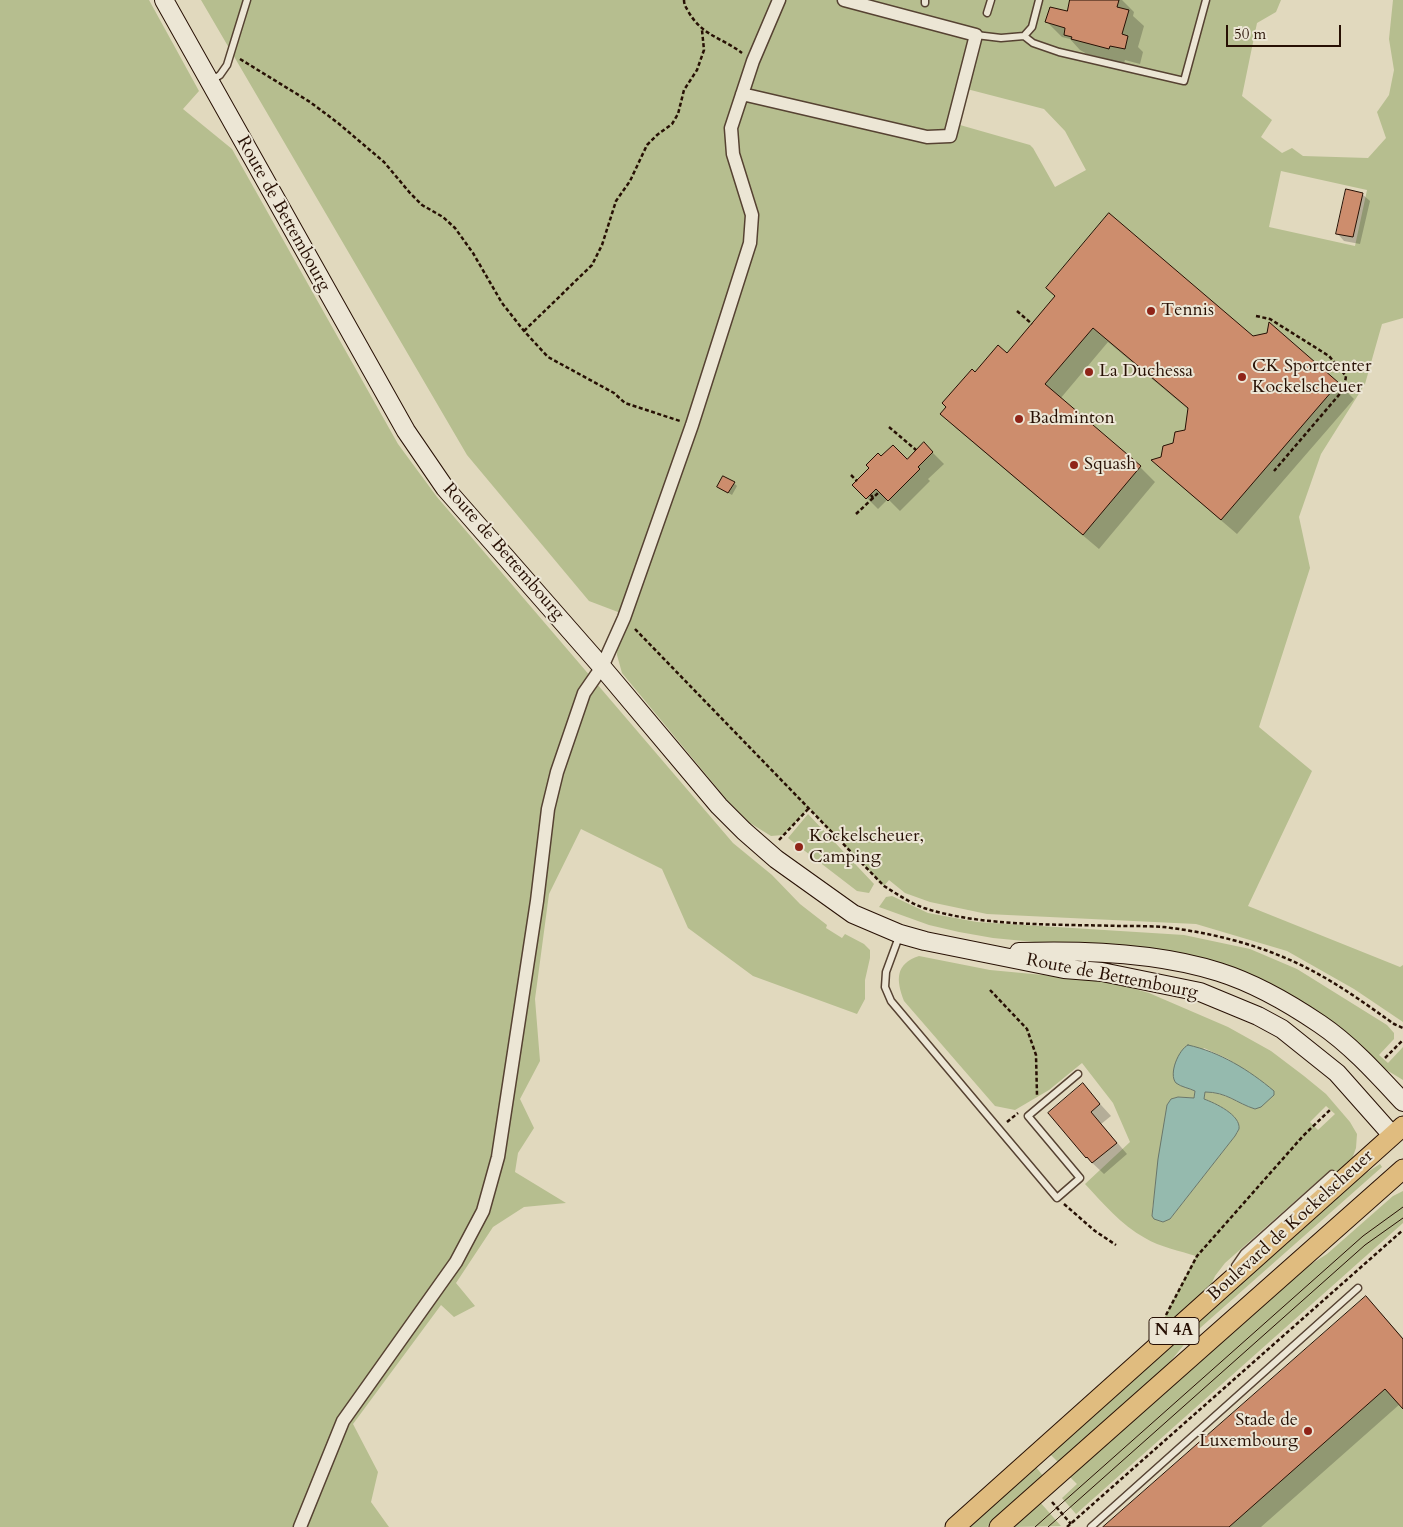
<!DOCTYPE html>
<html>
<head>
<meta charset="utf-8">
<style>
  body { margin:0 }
  #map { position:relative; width:1403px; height:1527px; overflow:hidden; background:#e1d9be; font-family:Cardo,serif }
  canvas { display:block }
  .scale { position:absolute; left:1226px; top:25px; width:115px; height:22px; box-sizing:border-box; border:2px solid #271004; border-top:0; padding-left:6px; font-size:15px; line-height:18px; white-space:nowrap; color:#271004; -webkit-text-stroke:4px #ece6d5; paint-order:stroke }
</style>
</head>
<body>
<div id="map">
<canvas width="1403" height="1527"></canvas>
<div class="scale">50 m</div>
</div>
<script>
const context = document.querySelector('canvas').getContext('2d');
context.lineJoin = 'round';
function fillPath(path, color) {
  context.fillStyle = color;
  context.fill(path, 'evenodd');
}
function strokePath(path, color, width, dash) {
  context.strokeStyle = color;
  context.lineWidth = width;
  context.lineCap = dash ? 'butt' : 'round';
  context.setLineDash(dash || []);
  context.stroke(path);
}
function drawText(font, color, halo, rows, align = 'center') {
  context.font = font + ' Cardo,serif';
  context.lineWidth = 4;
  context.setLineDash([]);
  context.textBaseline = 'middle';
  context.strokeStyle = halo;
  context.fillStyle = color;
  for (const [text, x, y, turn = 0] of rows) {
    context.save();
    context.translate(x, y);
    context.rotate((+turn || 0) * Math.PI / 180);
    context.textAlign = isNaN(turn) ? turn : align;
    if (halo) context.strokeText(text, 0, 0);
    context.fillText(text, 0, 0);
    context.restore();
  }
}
fillPath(new Path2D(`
  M0,0H149L199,91L183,109L232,149L398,444L437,497L733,843L772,875L800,904L827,925L826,928L842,938L845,934L864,944L870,950V958L865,980V999L857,1014L753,976L688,928L662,869L581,829L549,894L535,999L540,1061L520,1099L534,1128L518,1153L515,1172L566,1203L524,1207L493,1227L456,1283L475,1306L454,1317L441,1305L353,1424L378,1472L371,1502L389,1527H0Z
  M201,0H1281L1276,12L1257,23L1242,96L1272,120L1261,137L1282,153L1292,148L1303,156L1368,158L1386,138L1377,112L1389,95L1394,70L1389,39L1393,0H1403V318L1382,324L1365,384L1321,454L1299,517L1310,568L1259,727L1312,771L1248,906L1400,967L1403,965V1022L1354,989L1287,951L1196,924L987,914L930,902L905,893L889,880L884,886L809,808L783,835L771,836L750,823L727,800L622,673L617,655L618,612L589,601L467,455ZM963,88L1044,109L1065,131L1086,170L1055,187L1033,148L1030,145L953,123ZM1281,171L1367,190L1355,246L1269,227Z
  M808,814L874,884L869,893L857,891L788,838Z
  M892,896L928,913L977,922L1184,935L1250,949L1297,969L1387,1025L1394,1033V1039L1379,1055L1388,1063L1403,1047V1080L1380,1066L1315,1010L1138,952L993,938L959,932L929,925L879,907L886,897Z
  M919,956L990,970L1107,981L1149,993L1228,1027L1271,1051L1304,1076L1326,1094L1350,1122L1357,1134L1356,1148L1352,1159L1335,1177L1329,1171L1225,1263L1215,1276L1210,1287L1160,1335L1156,1334L1196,1256C1180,1251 1160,1247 1145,1238C1121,1225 1103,1203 1085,1184L1130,1142L1113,1103L1082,1063L1049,1090L1015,1110L995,1106L904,1001C896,980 895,964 919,956ZM1204,1048L1228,1059L1265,1084L1255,1109C1235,1103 1229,1093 1205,1092L1204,1099C1215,1103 1241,1115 1239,1129C1238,1131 1236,1134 1235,1136L1170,1219L1162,1222L1152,1216V1211L1167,1105L1171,1099L1178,1097L1194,1098L1195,1091L1179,1085ZM1326,1106L1335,1114L1318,1130L1310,1122Z
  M1380,1164L1382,1167L1191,1336L1166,1367L1059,1463L1050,1454L1363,1175Z
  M1403,1191V1223L1076,1514L1062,1498L1077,1484L1068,1475L1294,1275L1327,1254L1393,1196Z
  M1366,1296L1403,1339V1527H1104Z
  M1035,1466L1044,1477L987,1527H966Z
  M1039,1501L1061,1526L1010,1527Z`), '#b6be8f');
const water = new Path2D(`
  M1188,1045C1220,1052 1249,1070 1274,1091V1095L1261,1107L1255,1109C1236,1103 1227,1092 1205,1092L1204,1099C1215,1103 1241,1115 1239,1129C1238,1131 1236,1134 1235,1136L1170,1219L1163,1222L1154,1219L1152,1216L1158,1159L1167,1105L1171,1099L1178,1097L1194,1098L1195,1091C1189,1088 1181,1087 1176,1083C1168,1074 1179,1049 1188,1045Z`);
fillPath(water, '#95baae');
strokePath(water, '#69766a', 1);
fillPath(new Path2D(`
  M1071,0H1122L1134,12L1133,16L1144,26L1138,47L1143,52L1140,64L1125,60L1124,63L1087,54L1080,50L1070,39L1062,37L1047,22L1068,13Z
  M1362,194L1370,201L1360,244L1344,241L1337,233Z
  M1056,297L1253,337L1268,334L1270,324L1339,384L1354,399L1237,534L1168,475L1153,460L1162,458L1186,431L1189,410L1108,342L1060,399L1140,467L1155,482L1099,549L957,429L942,414L975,374L1007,355Z
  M924,444L944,464L928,479L930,481L900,511L888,499L878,509L854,485L881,458L907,461Z
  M734,483L737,486L732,495L718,487Z
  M1083,1085L1111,1116L1101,1124L1127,1154L1104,1174L1087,1158L1049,1113Z
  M1381,1313L1403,1338V1407L1400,1404L1261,1527H1107Z`), '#0003');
const building = new Path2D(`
  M1070,0H1119L1117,7L1129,10L1122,34L1128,36L1125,49L1110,46L1109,49L1071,39L1072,37L1064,35L1065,28L1045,22L1050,7L1067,11Z
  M1346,189L1363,193L1353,237L1336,234Z
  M1109,213L1253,336L1267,333L1269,322L1339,383L1221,520L1151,460L1161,457L1163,446L1173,443L1175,432L1185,430L1188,408L1093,328L1045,384L1141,466L1083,535L940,414L946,407L942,403L972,369L975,372L998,345L1007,353L1055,296L1046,288Z
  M924,442L933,452L918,467L920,469L888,501L876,489L866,499L852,485L869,468L866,465L878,453L881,456L893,445L907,459Z
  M723,476L735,482L728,493L717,487Z
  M1083,1083L1100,1104L1091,1112L1117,1143L1092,1163L1087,1157L1086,1158L1048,1113Z
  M1366,1296L1403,1339V1409L1385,1389L1229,1527H1103Z`);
fillPath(building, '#cd8d6d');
strokePath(building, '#271004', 1);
const service = new Path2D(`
  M925,3V0
  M987,13L991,0
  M976,35L1001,38L1024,36L1032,27L1039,0
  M1024,36L1033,43L1059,52L1184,81L1206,0
  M211,81L220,75L227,65L247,0
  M900,934L886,972L885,987L891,1001L1057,1198L1080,1178L1028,1116L1078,1074
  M1235,1266L1244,1253L1332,1174
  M1091,1527L1358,1288`);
const minor = new Path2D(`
  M742,94L927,137L950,136L976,35L844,0
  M300,1527L343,1421L456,1262L483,1211L498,1157L537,901L548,809L557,772L584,693L602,667L624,618L692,425L750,243L752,215L733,154L731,128L753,61L779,0`);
const secondary = new Path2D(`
  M164,0L406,431L445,488L602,667L719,806L744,831L776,859L853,914L900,934L925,941L1064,969L1102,972L1200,992L1258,1016L1282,1029L1337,1073L1392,1135
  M1019,952C1082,950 1157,952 1219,972C1254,983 1289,1003 1320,1024C1351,1045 1377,1074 1403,1102`);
const primary = new Path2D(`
  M955,1527L1403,1126
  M999,1527L1403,1169`);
strokePath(service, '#564232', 9);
strokePath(minor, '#564232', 15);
strokePath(secondary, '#271004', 20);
strokePath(primary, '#271004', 21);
strokePath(new Path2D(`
  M684,0C684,5 686,7 688,11C702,36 721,37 742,53
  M240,59L310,102L338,123L384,162L410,193L422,205L443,217L455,228L473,253L502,303L524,331L548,357L614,393L625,403L680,421
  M1017,311L1032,324
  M1256,316L1270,319L1329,356L1346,376L1344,389L1274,471
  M524,331L592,265L602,245L616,201L630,181L647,145L657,135L672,124L678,114L684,90L697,70L704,50L702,30
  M889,427L916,450
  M851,475L857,481
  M871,495L873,498L879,492
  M856,514L873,498
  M635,629L884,886C897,894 910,903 924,908C982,927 1058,924 1119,926C1134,926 1150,926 1164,927C1213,933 1261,945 1305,967C1337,983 1366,1004 1394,1024L1403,1028
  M779,840L809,808
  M990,990L1027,1029L1036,1055L1037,1095
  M1385,1058L1403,1040
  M1007,1122L1018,1113
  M1064,1204L1095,1231L1116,1245
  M1166,1315L1197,1256L1303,1136L1330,1110
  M1052,1502L1071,1524
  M1067,1527L1403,1230`), '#271004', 2.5, [4, 2.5]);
strokePath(service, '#ece6d5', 6);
strokePath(minor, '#ece6d5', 12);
strokePath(secondary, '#ece6d5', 18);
strokePath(primary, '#e0bc7f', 19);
strokePath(new Path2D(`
  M1035,1527L1363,1236L1403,1207
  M1048,1527L1365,1245L1403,1218`), '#271004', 1);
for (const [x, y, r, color] of [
  [1151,311,5,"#8f2418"],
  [1089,372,5,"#8f2418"],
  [1242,377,5,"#8f2418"],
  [1019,419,5,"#8f2418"],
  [1074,465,5,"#8f2418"],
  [799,847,5,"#8f2418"],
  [1308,1431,5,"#8f2418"]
]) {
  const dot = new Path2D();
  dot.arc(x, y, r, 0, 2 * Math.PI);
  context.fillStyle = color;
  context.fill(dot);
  strokePath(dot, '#ece6d5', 2);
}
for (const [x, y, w] of [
  [1174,1331,50]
]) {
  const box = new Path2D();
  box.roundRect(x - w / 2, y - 13.5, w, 27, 4);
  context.fillStyle = '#ece6d5';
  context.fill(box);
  strokePath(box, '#271004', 1);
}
drawText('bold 16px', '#271004', null, [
  ["N 4A",1174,1331]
]);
drawText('18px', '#271004', '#ece6d5', [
  ["Route de Bettembourg",283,214,61],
  ["Route de Bettembourg",503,552,49],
  ["Route de Bettembourg",1112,977,11],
  ["Boulevard de Kockelscheuer",1291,1226,-42]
]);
drawText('18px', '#271004', '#ece6d5', [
  ["Tennis",1161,311],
  ["CK Sportcenter",1252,367],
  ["Kockelscheuer",1252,388],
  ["La Duchessa",1099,372],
  ["Badminton",1029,419],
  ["Squash",1084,465],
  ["Kockelscheuer,",809,837],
  ["Camping",809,858],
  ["Stade de",1298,1421,"right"],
  ["Luxembourg",1298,1442,"right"]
], 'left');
</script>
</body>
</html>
